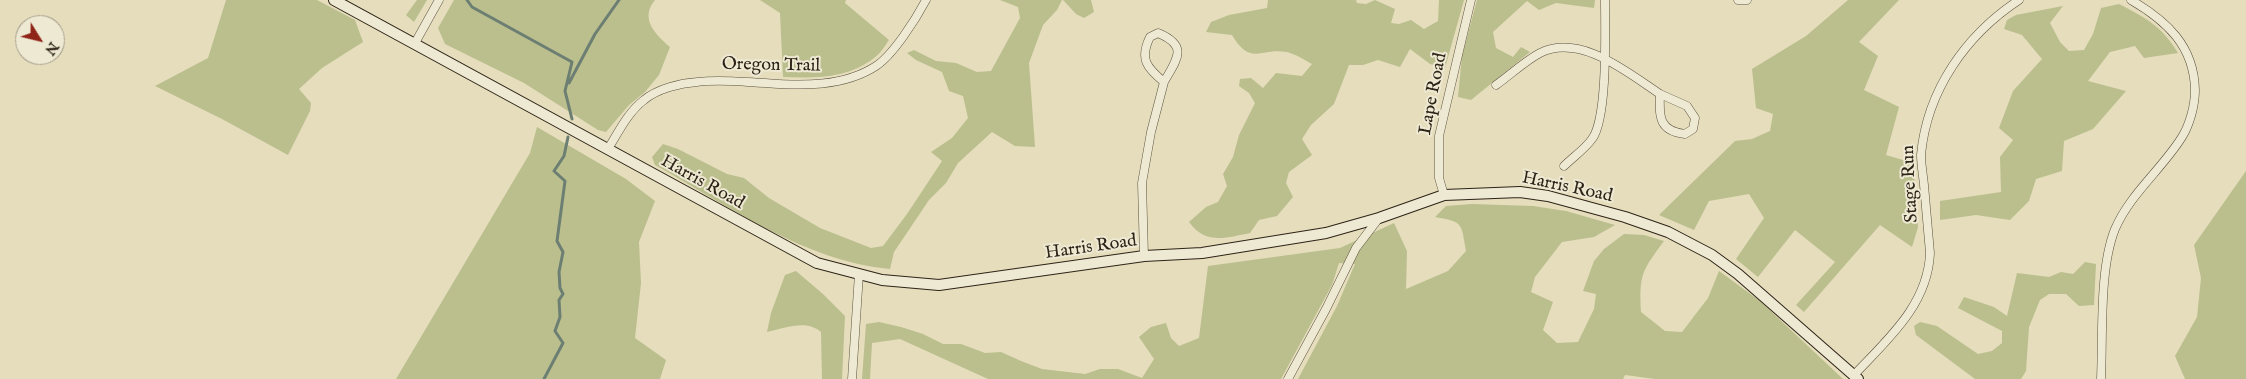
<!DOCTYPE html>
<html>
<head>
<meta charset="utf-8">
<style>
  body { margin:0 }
  #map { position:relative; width:2246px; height:379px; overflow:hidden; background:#e5ddbc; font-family:"IM FELL English",serif }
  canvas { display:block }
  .north { position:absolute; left:15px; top:15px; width:50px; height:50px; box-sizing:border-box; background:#eee9d3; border:1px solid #a19a88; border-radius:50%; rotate:126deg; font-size:14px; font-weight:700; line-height:20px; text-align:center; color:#2e2317 }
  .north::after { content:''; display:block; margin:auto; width:18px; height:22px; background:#8f2418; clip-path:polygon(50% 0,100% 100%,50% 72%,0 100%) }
</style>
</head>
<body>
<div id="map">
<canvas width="2246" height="379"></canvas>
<div class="north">N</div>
</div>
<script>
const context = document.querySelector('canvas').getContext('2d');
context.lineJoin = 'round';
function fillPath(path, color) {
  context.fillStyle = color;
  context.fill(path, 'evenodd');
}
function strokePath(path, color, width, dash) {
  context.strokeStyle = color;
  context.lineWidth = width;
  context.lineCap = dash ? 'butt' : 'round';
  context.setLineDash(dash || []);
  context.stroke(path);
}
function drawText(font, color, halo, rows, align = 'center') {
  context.font = font + ' "IM FELL English",serif';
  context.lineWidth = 4;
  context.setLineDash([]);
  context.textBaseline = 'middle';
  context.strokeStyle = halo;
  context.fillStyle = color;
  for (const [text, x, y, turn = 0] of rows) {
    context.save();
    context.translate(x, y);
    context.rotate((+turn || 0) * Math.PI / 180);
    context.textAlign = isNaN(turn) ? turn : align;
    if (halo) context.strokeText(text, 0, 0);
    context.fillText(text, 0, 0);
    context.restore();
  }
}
fillPath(new Path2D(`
  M226,0H317L355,20L363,42L322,68L299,89L311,103L310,111L288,155L222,119L155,86L208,58Z
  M417,0H427L414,22L406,15Z
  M454,0H655C639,19 656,35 670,47L659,75L645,92L629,105L606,132L598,130L524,83L445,44L438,28Z
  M760,0H846L845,3L889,40C885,46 880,54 874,58C847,79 815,78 783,77L780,13Z
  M1000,0H1062L1057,10L1043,25L1029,63L1035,147L1015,146L992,132L958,163L946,183L929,200L894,252L890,269C804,261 729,206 655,165L652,157L663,144L678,149L727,174L744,178L769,198L820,228L871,248L883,246L907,214L942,161L931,152L952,138L968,118L963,96L949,91L942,72L916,60L907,53L914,50L936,61L956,63L977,72L991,71L1020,18L1018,7Z
  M1063,0H1091L1094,12L1084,18L1076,14Z
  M1268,0H1356L1357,3L1366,4L1375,0L1395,9L1391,23L1399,24L1411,20L1424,29L1438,21L1439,0H1464L1445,68L1430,64L1410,49L1400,67L1378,60L1363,65H1349L1334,104L1311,125L1302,139L1312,155L1289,172L1286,183L1293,197L1277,216L1259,220L1250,233C1225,238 1206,245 1189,222L1206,207L1218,202L1227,186L1223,174L1233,157L1239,135L1255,103L1249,93L1239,86L1240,79L1251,78L1263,88L1276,73L1302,76L1312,64C1305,60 1295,54 1287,52C1260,47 1251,67 1232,35L1206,32L1211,22L1229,15L1267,8Z
  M1477,0H1595L1594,8L1556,3L1539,10L1527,1L1493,32L1496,48L1513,57L1521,47L1530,52L1471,100L1458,97L1462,56Z
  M1848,0H1899L1859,42L1878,56L1864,90L1899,107L1886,155L1913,163L1918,227L1912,247L1880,225L1804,312L1796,305L1835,262L1795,230L1758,277L1736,259L1764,218L1749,194L1709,201L1694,230L1659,215L1735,141L1752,139L1770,131L1773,114L1756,108L1752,69L1806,36Z
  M2119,4C2146,18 2162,26 2178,53L2144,58L2135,46L2110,52L2088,81L2126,91L2093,129L2064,141L2062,171L2036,179L2029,201L2010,220L1976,215L1940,220V201L2001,192L2000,157L2013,140L1999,128L2013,91L2042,59L2022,35L2004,29L2007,20L2016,15L2063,6L2050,23L2060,42L2069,51L2084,50L2093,34L2101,8Z
  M537,127L626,179L655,201L639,242L641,283L635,338L666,360L660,379H396L530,153Z
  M2246,171V379H2185L2175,356L2197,317L2201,278L2194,245Z
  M1472,204L1533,206L1566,211L1615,225L1594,237L1562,242L1535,277L1531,292L1553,302L1543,330L1557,343L1578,342L1594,309L1596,294L1583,291L1594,261L1604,249L1624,234L1644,235L1664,241C1642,271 1639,274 1641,312L1665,331L1682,332L1708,298L1719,271L1760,301L1843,379H1655L1625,375L1623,379H1298L1337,306L1355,264L1339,263L1332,285L1281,379H988L900,339L872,343L870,379H862L866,324L879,322L901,327L923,334L943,344H961L985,353L1001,352L1021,361L1042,369L1085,374L1100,369H1118L1142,378L1154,359L1139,337L1151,327L1166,323L1171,338L1179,346L1199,338L1208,266L1340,248L1394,223L1407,251L1406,289L1448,271L1466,251C1461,223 1464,222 1435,217L1446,206Z
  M2085,262L2096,264L2094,305L2079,306L2066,294H2049L2040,300L2029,327L2026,371L2021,379H1975L1916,335L1914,326L1920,322L1937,326L1978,354L1992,351L2002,343V331L1958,308L1964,297L1994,307L2007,316L2017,273L2049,277L2061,272L2073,274Z
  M796,271L823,294L845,316L842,379H822L821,332C806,319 785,328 767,332L771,313L785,275Z`), '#babf8d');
strokePath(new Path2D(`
  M467,0L472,7L572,62L565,91L572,119
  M569,83L595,34L619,0
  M544,379L563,343L555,331L560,317L559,300L563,294L560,288L559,272L563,252L557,241L565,181L554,171L564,156L568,137`), '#6c7f72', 3);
const street = new Path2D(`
  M1738,0H1747
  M1158,33C1189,46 1177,59 1164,82C1147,68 1139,59 1150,37Z
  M415,43L439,0
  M1496,85C1510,75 1525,61 1540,53C1581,33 1628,73 1660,94
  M1660,94L1687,106L1695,118L1693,129L1685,134C1659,131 1659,117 1660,94Z
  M608,149C618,133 628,112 644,100C657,89 680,83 697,82C720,79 742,82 765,83C801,86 844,87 876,66C893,55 916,19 926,0
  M1564,166C1573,157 1585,149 1592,139C1608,118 1605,29 1605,0
  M1444,195L1439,178V136L1471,0
  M1144,256L1142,183L1151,132L1164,82
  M1854,375C1887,340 1928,305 1930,253C1928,230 1926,208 1924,185C1923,175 1921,164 1921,155C1927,90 1966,35 2019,0
  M852,379L859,274
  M1288,379L1326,309L1356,248L1379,218
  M2101,379C2103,335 2099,269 2115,229C2130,194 2162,169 2182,137C2190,124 2195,105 2195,90C2194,46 2167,21 2131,0`);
const secondary = new Path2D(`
  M334,0L817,263L882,280L939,285L1144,256L1202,253L1326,233L1379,218L1444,195L1520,192L1548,196L1625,217L1668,232L1712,255L1738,274L1858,379`);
strokePath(street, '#5c5240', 9);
strokePath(secondary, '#2e2317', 12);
strokePath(street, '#eee9d3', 8);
strokePath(secondary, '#eee9d3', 10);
drawText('18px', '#2e2317', '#eee9d3', [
  ["Oregon Trail",771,66,1],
  ["Lape Road",1434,94,-79],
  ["Harris Road",702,183,29],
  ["Stage Run",1911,184,-93],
  ["Harris Road",1567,188,12],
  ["Harris Road",1091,248,-8]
]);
</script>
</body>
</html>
